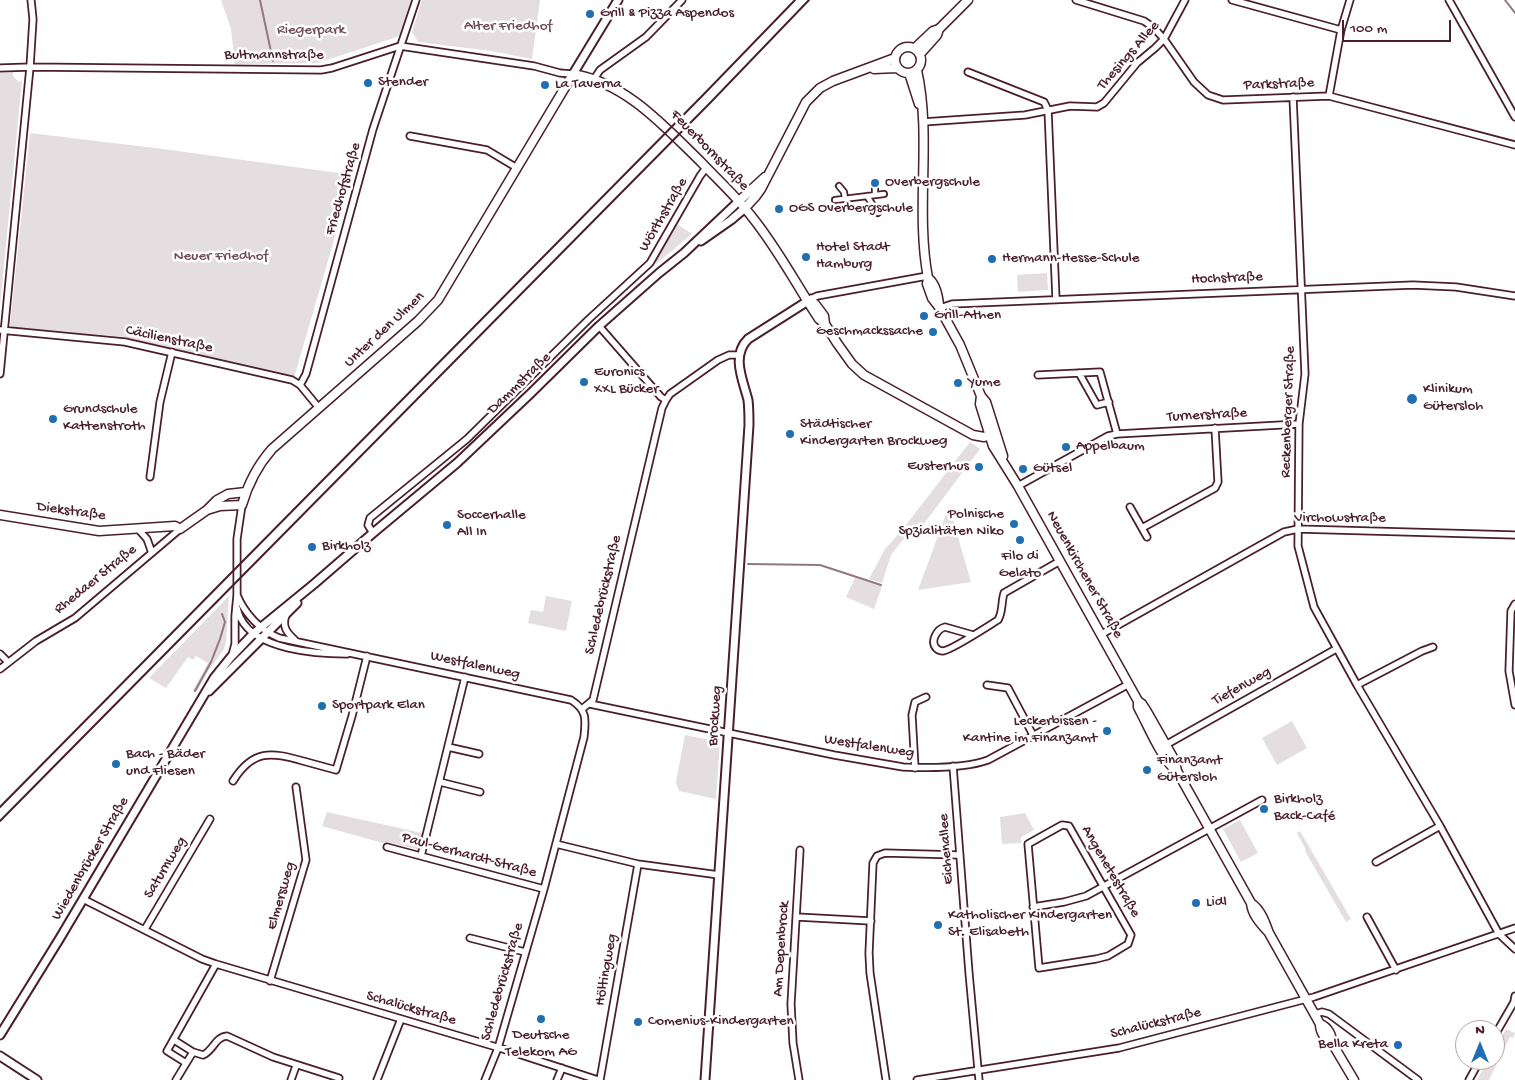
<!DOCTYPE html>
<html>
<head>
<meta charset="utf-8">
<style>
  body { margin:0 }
  #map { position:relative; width:1515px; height:1080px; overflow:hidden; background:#fff; font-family:"Gochi Hand",sans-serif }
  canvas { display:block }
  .north { position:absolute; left:1455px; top:1020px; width:50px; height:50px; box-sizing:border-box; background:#fff; border:1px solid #b7a5aa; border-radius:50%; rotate:0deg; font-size:14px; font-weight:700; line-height:20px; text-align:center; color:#4a1f2b }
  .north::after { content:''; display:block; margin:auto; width:18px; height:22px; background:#1f6fb2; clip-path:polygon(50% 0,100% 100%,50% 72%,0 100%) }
  .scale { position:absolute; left:1342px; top:20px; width:109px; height:22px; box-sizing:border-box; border:2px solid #4a1f2b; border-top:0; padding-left:6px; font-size:15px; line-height:18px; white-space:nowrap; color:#4a1f2b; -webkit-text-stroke:4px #fff; paint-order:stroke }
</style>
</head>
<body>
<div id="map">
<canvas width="1515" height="1080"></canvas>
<div class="north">N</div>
<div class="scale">100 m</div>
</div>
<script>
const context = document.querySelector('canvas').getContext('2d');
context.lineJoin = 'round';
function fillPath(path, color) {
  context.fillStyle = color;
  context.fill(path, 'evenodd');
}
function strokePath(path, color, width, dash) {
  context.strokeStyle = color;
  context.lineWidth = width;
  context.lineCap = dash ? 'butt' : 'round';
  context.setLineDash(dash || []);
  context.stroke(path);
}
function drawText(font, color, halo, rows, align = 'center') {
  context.font = font + ' "Gochi Hand",sans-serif';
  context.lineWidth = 5;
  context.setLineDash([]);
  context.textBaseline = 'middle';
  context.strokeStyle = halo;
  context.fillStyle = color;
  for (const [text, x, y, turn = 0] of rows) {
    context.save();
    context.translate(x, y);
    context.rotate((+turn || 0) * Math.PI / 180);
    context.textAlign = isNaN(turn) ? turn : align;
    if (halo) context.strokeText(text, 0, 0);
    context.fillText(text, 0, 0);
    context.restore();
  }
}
fillPath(new Path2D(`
  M221,0H411L400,36L318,63L235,64L231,29Z
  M422,0H540L532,59L491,51L418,42L412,32Z
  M13,72V76L19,82L22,81L0,306V73Z
  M30,133L163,149L353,175L337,229L335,231L334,240L294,378L124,337L12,327L10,325Z
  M676,223L692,234L656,264L655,260Z
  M1047,273L1048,290L1018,292L1017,275Z
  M970,442L980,449L914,537L908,533L891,555L882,583L869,579L885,549L902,530Z
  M949,506L971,582L918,590Z
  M855,578L882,586L874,609L846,597Z
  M229,596L226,642L224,649L209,670L197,691L194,692L193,690L208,663L196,656L193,660L188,657L166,688L149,678Z
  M546,596L572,601L566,631L528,623L531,610L543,612Z
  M1292,721L1307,748L1277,765L1262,738Z
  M685,735L720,742L716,799L679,791L676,782Z
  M327,812L422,833L423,837L420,850L387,842L386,844L322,826Z
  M1025,813L1034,830L1021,837V843L1002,844L1000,817Z
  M1240,820L1258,853L1241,862L1223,829Z
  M1300,831L1351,919L1346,922L1305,851L1306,850L1297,833Z
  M1506,1029L1515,1033L1513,1038L1510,1037L1489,1080H1477L1488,1060H1495V1048Z`), '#e5dee0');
strokePath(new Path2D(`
  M260,0L273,61
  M1505,0L1515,13
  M748,564L820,565L881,585
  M195,691L211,662L220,639L225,622L222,614`), '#91787e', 2);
const pedestrian = new Path2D(`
  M839,186L844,192L845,199
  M875,195V186
  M867,196L878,213
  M835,200L884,194
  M876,209H885`);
const minor = new Path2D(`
  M1076,0L1144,21L1154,28L1164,39L1194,82L1208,95L1223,100L1329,96L1515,145
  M1232,0L1341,30
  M1449,0L1515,117
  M0,68L30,67L321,70L332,68L400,46L534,66L560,73L573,74
  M968,72L1044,102L1048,110L1056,299
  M594,79L600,70L646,37L682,0
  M1329,96L1341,30L1350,0
  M1293,97L1305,374L1299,424L1298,546L1314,607L1357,685L1440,826L1499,934L1515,949
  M923,122L1025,115L1070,106L1097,107L1104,103L1137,63L1155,48L1164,39L1185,0
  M410,136L487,150L517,168
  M811,299L817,296L927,276
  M940,308L952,304L1413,285L1456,287L1515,296
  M599,326L661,397L666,400
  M0,330L125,342L292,380L300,385L319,408
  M1079,373L1097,405L1109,402
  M0,374L30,67L33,19L31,0
  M1038,375L1100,372L1117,434
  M300,385L306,374L373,129L416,0
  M150,477L160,402L172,352
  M1018,486L1108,436L1117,434L1299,424
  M1130,507L1147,537
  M1142,528L1215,488L1218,482L1215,428
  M138,529L147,539L152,553
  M373,533L368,525L370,518L467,439L589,319L650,263L700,176L706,168
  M237,595C245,614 260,630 279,638L571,700C587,710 586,719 584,737L544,889L498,1048L485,1080
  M1515,604L1511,611L1509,671L1515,705
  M237,608C238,612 239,616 241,619C257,650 317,654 347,654
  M286,615C282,626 286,632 295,640
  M1102,634L1284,532L1298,529L1515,535
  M973,635L945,627C937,629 930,641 936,648C938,650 941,651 943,651C952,650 988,626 998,620C1003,612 1001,603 1004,593L1060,561
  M0,654L8,662
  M232,655L235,644V616L237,595V539L242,505
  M0,669L36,641L75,618L180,529
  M987,685L1008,688L1033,735
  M1357,685L1422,651L1433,647
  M590,704L834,755L903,767C926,768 966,768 988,760L1129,684
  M582,709L593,700L662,408L666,400L670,394L718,360L729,355H739
  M448,747L479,754
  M1162,747L1336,649
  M953,766L969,973L979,1080
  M915,768L912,715L915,702L926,697
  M233,781C253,749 271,752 303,761C314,764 325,767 336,770L352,716L367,656
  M440,782L480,792
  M1062,825L1069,826L1131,935L1128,944L1108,956L1096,959L1039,968L1028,844Z
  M556,844L638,864L719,875
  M387,847L544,889
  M421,856L465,677
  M1376,862L1440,826
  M83,899L202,959L216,964L503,1049L598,1080
  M1033,907L1064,902L1086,896L1262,800
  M797,917L871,921
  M1367,917L1396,970
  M145,929L210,819
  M470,938L525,952
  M270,981L306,860L296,787
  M1315,1014L1322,1012L1329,1014L1418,1080
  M1495,1035L1514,1002L1515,996
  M174,1040L193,1052L203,1055C213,1051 215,1037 227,1036L273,1057L339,1078
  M186,1063L167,1051L216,964
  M176,1080L193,1052
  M291,1080L296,1066
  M377,1080L401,1019
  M557,1080L562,1068
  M600,1080L638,864
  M799,1080L793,1043L791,1004L800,850
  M886,1080L870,973L869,953L873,863L877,856L885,853L959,855
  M917,1080L1119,1048L1314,997L1515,928
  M1469,1080L1480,1060`);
const tertiary = new Path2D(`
  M573,74L618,0
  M701,241L731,220L745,208
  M209,691L297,603
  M0,1035L60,938L214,678L231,657L254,633L314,584L373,533L457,463L530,394L599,326L659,273L684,253L739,201
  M0,1056L37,1080
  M705,1080L749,425C749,416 749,408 748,400C743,380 731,356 748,339L811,299`);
const secondary = new Path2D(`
  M895 60a13 13 0 1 1 26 0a13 13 0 1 1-26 0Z
  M915,48L933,31L939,29L968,0
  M920,54L937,35L939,29
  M874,69L897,68
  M917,70C932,138 915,209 928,278L927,284L932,298L939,307L960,345L981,396L986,402L1003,456
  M909,73L919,104
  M739,201L765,177
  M745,208L756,196L761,189L806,102L820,88L833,81L895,58
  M928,278C936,284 938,295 939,305
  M815,304L824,316L825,324L837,343L852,364L864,375L973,435L984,437L994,434
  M981,396L980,404L993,446L1018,486L1138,701L1142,704L1146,710L1175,761L1177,771L1251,903C1252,915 1261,924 1269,933
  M207,510L220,506L242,505C248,484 257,466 272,449L418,321L438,300L573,74C626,83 663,125 700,161C717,179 737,197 752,217C778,249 797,286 819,319L825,324
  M0,515L99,531L175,526L180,529L207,510L217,500L228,494L246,492
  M1138,701V707L1141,713C1149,728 1164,763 1177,771
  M1251,903C1261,910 1265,922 1269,933L1320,1024C1320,1032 1325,1040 1332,1043
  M1320,1024C1328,1027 1332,1035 1332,1043L1354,1080`);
strokePath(pedestrian, '#4a1f2b', 8);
strokePath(minor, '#4a1f2b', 9);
strokePath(tertiary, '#4a1f2b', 11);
strokePath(secondary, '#4a1f2b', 11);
strokePath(pedestrian, '#fff', 4.5);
strokePath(minor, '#fff', 5.5);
strokePath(tertiary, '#fff', 7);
strokePath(secondary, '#fff', 8);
strokePath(new Path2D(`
  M0,807L704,94L795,0
  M0,821L711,102L809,0`), '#4a1f2b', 2);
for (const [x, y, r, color] of [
  [590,14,5,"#1f6fb2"],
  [368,83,5,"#1f6fb2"],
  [545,85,5,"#1f6fb2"],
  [875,183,5,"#1f6fb2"],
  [779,209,5,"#1f6fb2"],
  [806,257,5,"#1f6fb2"],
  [992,259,5,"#1f6fb2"],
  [924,316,5,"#1f6fb2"],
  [933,332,5,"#1f6fb2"],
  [584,382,5,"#1f6fb2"],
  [958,383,5,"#1f6fb2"],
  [1412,399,6,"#1f6fb2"],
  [53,419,5,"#1f6fb2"],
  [790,434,5,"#1f6fb2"],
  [1066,447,5,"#1f6fb2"],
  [979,467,5,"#1f6fb2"],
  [1023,469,5,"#1f6fb2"],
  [1014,524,5,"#1f6fb2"],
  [447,525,5,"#1f6fb2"],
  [1020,540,5,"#1f6fb2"],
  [312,547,5,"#1f6fb2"],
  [322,706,5,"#1f6fb2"],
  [1107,731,5,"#1f6fb2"],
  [116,764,5,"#1f6fb2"],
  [1147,770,5,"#1f6fb2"],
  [1264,809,5,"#1f6fb2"],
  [1196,903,5,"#1f6fb2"],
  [938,925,5,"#1f6fb2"],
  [541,1019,5,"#1f6fb2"],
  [638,1022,5,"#1f6fb2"],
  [1398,1045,5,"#1f6fb2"]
]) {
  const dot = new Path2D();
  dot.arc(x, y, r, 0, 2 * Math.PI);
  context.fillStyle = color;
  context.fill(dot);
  strokePath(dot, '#fff', 2);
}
drawText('15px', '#4a1f2b', '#fff', [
  ["Grill & Pizza Aspendos",600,14],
  ["Stender",378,83],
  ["La Taverna",555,85],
  ["Overbergschule",885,183],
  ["OGS Overbergschule",789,209],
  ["Hotel Stadt",816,248],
  ["Hamburg",816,265],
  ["Hermann-Hesse-Schule",1002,259],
  ["Grill-Athen",934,316],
  ["Geschmackssache",923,332,"right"],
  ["Euronics",594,373],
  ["XXL Bücker",594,390],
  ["Yume",968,383],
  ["Klinikum",1423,390],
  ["Gütersloh",1423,407],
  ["Grundschule",63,410],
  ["Kattenstroth",63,427],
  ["Städtischer",800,425],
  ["Kindergarten Brockweg",800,442],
  ["Appelbaum",1076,447],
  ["Eusterhus",969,467,"right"],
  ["Gütsel",1033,469],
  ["Polnische",1004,515,"right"],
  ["Spzialitäten Niko",1004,532,"right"],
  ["Soccerhalle",457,516],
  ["All In",457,533],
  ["Birkholz",322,547],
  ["Filo di",1020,557,"center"],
  ["Gelato",1020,574,"center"],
  ["Sportpark Elan",332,706],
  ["Leckerbissen -",1097,722,"right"],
  ["Kantine im Finanzamt",1097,739,"right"],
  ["Bach - Bäder",126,755],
  ["und Fliesen",126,772],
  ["Finanzamt",1157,761],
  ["Gütersloh",1157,778],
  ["Birkholz",1274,800],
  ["Back-Café",1274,817],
  ["Lidl",1206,903],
  ["Katholischer Kindergarten",948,916],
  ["St. Elisabeth",948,933],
  ["Comenius-Kindergarten",648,1022],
  ["Deutsche",541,1036,"center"],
  ["Telekom AG",541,1053,"center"],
  ["Bella Kreta",1388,1045,"right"]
], 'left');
drawText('15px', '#714f58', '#fff', [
  ["Alter Friedhof",508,27],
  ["Riegerpark",311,31],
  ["Neuer Friedhof",221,257]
]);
drawText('15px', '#4a1f2b', '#fff', [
  ["Bultmannstraße",274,56],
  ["Thesings Allee",1129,56,-49],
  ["Parkstraße",1279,85,-2],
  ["Feuerbornstraße",709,151,46],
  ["Friedhofstraße",344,189,-74],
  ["Wörthstraße",664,215,-60],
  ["Hochstraße",1227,279,-2],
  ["Unter den Ulmen",385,330,-43],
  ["Cäcilienstraße",169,340,12],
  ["Dammstraße",520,384,-44],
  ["Reckenberger Straße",1289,412,-88],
  ["Turnerstraße",1207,416,-3],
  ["Diekstraße",71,512,8],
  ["Virchowstraße",1340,519],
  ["Neuenkirchener Straße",1084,575,61],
  ["Rhedaer Straße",96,580,-39],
  ["Schledebrückstraße",604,595,-77],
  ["Westfalenweg",475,666,12],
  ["Tiefenweg",1242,687,-29],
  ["Brockweg",716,716,-86],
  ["Westfalenweg",869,747,9],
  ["Eichenallee",947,849,-94],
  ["Paul-Gerhardt-Straße",469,856,15],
  ["Wiedenbrücker Straße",91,859,-60],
  ["Saturnweg",166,868,-59],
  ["Angenetestraße",1110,872,60],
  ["Elmersweg",282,896,-74],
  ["Am Depenbrock",782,949,-86],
  ["Höltingweg",607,970,-80],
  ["Schledebrückstraße",503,982,-74],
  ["Schalückstraße",411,1009,16],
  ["Schalückstraße",1156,1024,-14]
]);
</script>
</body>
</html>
